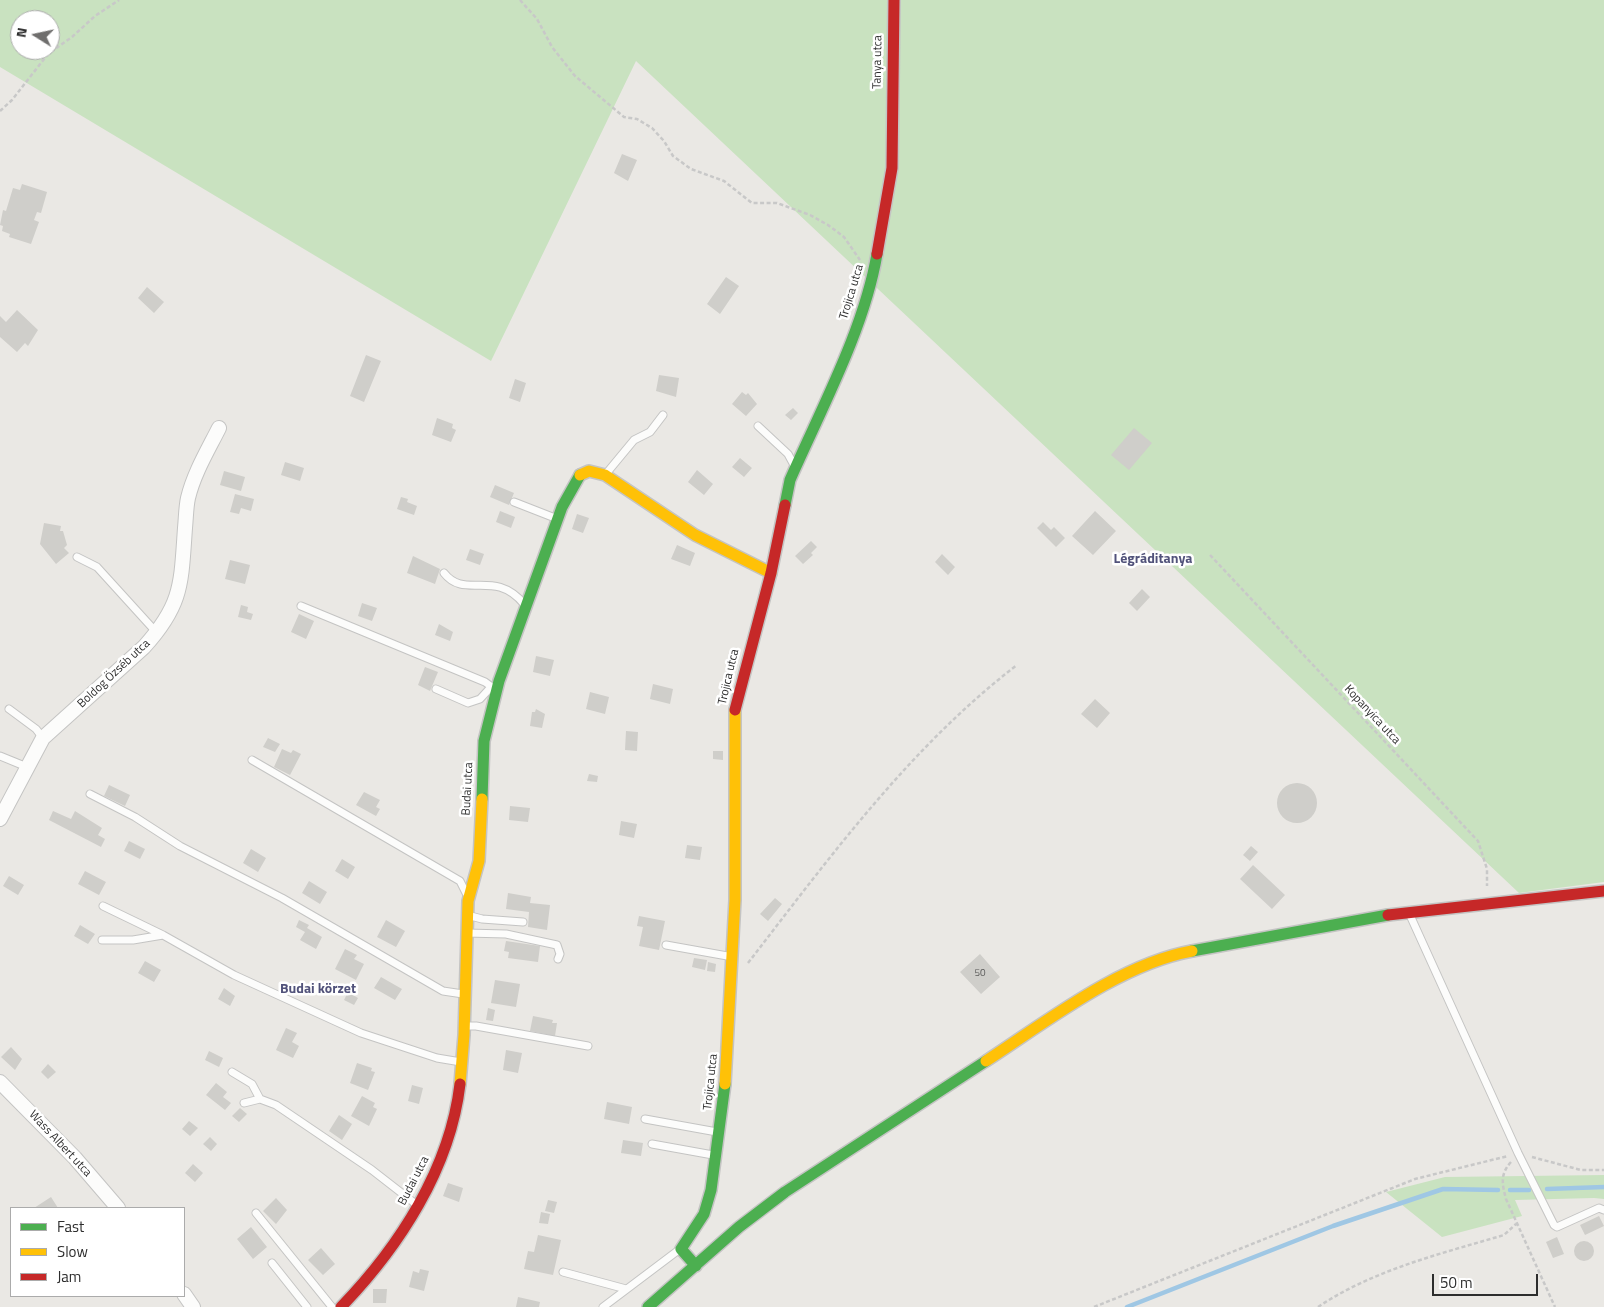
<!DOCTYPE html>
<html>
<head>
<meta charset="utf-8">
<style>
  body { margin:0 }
  #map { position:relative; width:1604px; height:1307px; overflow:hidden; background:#eae8e4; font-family:"Titillium Web",sans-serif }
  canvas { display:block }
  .legend { position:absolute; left:10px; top:1207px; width:175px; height:90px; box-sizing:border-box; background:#fff; border:1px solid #ababab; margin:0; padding:6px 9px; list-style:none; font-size:15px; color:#2d2d2d }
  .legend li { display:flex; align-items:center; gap:10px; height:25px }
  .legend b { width:25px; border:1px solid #ababab }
  .north { position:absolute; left:10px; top:10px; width:50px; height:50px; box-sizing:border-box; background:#fff; border:1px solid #ababab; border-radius:50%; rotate:280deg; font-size:14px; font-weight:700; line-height:20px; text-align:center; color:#2d2d2d }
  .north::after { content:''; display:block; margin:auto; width:18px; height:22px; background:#6f6e6d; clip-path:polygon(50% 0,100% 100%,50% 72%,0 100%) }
  .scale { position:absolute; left:1432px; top:1274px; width:106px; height:22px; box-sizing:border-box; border:2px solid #2d2d2d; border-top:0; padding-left:6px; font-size:15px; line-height:18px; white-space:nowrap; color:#2d2d2d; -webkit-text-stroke:4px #fff; paint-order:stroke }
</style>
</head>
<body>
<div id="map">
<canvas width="1604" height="1307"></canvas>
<ul class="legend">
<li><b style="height:6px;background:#4caf50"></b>Fast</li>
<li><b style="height:6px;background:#ffc107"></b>Slow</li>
<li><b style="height:6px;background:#c62828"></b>Jam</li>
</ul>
<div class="north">N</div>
<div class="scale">50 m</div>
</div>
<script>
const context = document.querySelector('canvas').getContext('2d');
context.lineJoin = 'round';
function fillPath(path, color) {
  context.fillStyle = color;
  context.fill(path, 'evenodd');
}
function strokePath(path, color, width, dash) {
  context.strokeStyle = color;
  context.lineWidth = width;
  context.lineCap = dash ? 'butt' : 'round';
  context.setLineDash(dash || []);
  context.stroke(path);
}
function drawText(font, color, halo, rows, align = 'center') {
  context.font = font + ' "Titillium Web",sans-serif';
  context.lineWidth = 5;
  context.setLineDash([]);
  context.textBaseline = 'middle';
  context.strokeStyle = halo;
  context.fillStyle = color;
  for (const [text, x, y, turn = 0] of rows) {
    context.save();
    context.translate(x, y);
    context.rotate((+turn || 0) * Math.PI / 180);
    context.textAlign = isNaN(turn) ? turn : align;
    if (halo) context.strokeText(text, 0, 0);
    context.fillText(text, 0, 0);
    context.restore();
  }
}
fillPath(new Path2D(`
  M0,0H1604V882L1519,893L636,61L491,361L0,67ZM20,20H50V50H20Z
  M1604,1175V1199L1594,1198L1515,1200L1522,1216L1442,1237L1386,1192L1445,1177Z`), '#c9e2c0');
strokePath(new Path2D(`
  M1547,1189L1604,1187
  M1510,1190H1529
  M1127,1307L1333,1226L1443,1189L1498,1190`), '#9fc7e4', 4.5);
fillPath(new Path2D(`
  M622,154L637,160L628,181L614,173Z
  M22,184L47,192L41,213L37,212L34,220L39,222L31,244L9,237L10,234L2,231L3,226L0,225L3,210L6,211L13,188L20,190Z
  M726,277L739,286L720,314L707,304Z
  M147,287L164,302L154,313L138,298Z
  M17,310L38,330L28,346L25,343L17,352L0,337V316L6,322Z
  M366,355L381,361L364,402L350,396Z
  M659,375L679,378L676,397L656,391Z
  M515,379L526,383L520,402L509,398Z
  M742,392L746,395L748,393L757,404L746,416L732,404Z
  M793,408L798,413L791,420L785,415Z
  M437,418L453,424L452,428L456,430L451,442L432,435Z
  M1134,428L1152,443L1129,470L1111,455Z
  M740,458L752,468L744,477L732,467Z
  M285,462L304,468L300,481L281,475Z
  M697,470L713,484L704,495L688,482Z
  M224,471L245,477L241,491L220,485Z
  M495,485L514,493L509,505L490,497Z
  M235,494L254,499L251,511L241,508L239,514L230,512Z
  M401,497L408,499L407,502L417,506L414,515L397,509Z
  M500,511L515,517L511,528L496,522Z
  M1095,511L1116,531L1093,555L1072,536Z
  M577,514L589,518L583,533L572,529Z
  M1043,522L1051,530L1054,527L1065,538L1056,547L1037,528Z
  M44,523L61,526L60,531H63L67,545L64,548L69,553L56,564L40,544Z
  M811,541L817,547L811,553L813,555L803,564L795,556Z
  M677,545L695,553L690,566L671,559Z
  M470,549L484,554L480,565L466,560Z
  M942,554L955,567L948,575L935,562Z
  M413,556L440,569L435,584L407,573Z
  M230,560L250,565L245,584L225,579Z
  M1142,589L1150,597L1137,611L1129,603Z
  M362,603L377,608L372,621L358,616Z
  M241,605L248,607L247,612L253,614L251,620L238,617Z
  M299,614L314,621L306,639L291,632Z
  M439,624L453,632L450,641L435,635Z
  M536,656L554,660L550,676L533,672Z
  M425,667L438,672L430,691L418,685Z
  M653,684L673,689L670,704L650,699Z
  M590,692L609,697L605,714L586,709Z
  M1095,699L1110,713L1097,728L1081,714Z
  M536,709L545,714L542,728L530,726L532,712H535Z
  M626,731L638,732L637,751L625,750Z
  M268,738L280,744L275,752L263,747Z
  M282,749L291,753L293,750L301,754L290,775L274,767Z
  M713,751H723V760L713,759Z
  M589,774L598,776L597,782L587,781Z
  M1277 803a20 20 0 1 1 40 0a20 20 0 1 1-40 0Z
  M109,785L130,795L125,806L104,796Z
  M364,792L380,800L376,807L380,809L376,816L356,805Z
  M510,806L530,808L528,822L509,820Z
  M53,811L71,819L75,811L102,828L98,835L105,839L101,847L49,820Z
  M621,821L637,824L634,838L619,835Z
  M129,841L145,849L140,859L124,851Z
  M687,845L702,847L700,860L685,858Z
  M1251,846L1258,852L1250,861L1243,855Z
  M251,849L266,858L258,872L243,863Z
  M342,859L355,867L348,879L335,871Z
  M1253,865L1285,895L1272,909L1240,879Z
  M85,871L106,882L99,895L78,884Z
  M9,876L24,885L18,895L3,886Z
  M309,881L327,892L320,904L302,893Z
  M508,893L531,897L530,903L550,905L547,930L528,927L529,912L506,909Z
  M775,898L782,904L768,921L760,914Z
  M639,916L665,921L659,950L639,946L643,927L637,926Z
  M299,920L309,925L307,928L322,937L316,949L300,940L305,932L296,927Z
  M386,920L405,931L396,947L377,937Z
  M80,925L95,934L88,944L74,936Z
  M506,941L540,946L538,962L508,958L509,952L504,951Z
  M345,949L357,955L354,959L364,964L356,980L335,969Z
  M980,954L1000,977L981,994L960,972Z
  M694,958L707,960L705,970L692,967Z
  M145,961L161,970L154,982L138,973Z
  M708,962L716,964L715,972L707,971Z
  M381,977L402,989L395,1000L374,988Z
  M495,980L520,984L516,1007L491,1003Z
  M224,988L235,996L230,1006L218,999Z
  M348,992L358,998L354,1005L344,1000Z
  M488,1008L495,1010L493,1021L486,1020Z
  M533,1016L553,1020L552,1023H557L555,1036L530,1031Z
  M286,1028L297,1033L292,1042L299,1046L293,1058L276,1050Z
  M11,1047L22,1059L15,1070L1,1057Z
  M506,1050L522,1053L518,1073L503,1070Z
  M209,1051L223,1058L219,1067L205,1060Z
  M357,1063L372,1068L371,1071L375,1072L368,1090L350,1083Z
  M48,1064L56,1072L48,1079L41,1072Z
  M216,1083L227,1092L223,1097L231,1103L225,1110L206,1095Z
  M412,1085L423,1088L419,1104L408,1101Z
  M362,1096L375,1103L373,1107L377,1109L369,1126L351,1116Z
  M607,1102L632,1107L629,1124L604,1119Z
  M240,1108L247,1114L239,1122L232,1116Z
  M339,1115L352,1124L342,1140L329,1131Z
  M189,1121L198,1128L190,1136L182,1129Z
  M210,1137L217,1144L211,1151L203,1144Z
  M623,1140L643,1143L641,1156L621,1153Z
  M193,1164L203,1173L195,1182L185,1173Z
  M448,1183L463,1188L459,1202L443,1196Z
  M51,1197L58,1208H34Z
  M276,1198L287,1210L276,1224L263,1211Z
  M548,1200L557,1202L554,1213L545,1211Z
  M541,1212L550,1214L548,1224L539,1223Z
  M1599,1216L1604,1226L1585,1235L1580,1225Z
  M251,1227L267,1247L253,1259L237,1239Z
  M538,1235L561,1240L553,1275L524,1269L528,1251L534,1252Z
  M1557,1237L1564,1254L1553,1258L1546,1242Z
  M1574 1251a10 10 0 1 1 20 0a10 10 0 1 1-20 0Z
  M321,1248L335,1264L323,1275L308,1260Z
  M420,1269L429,1271L424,1291L409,1287L413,1271L419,1273Z
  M373,1289H387L386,1303H373Z
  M518,1297L540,1302L539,1307H516Z`), '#cfceca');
const lane = new Path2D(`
  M758,426L788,454L794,465
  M605,475L634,440L650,432L663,415
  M514,502L555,518
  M77,557L97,567L157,633
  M444,573C465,600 494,568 524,604
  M301,606L485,682L496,690
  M436,689L468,703L480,699L491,687
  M9,709L36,729L43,738
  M0,756L27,767
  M252,760L460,881L466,893
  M90,794L135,817L180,846L282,898L443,991L463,994
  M103,906L163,935
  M1409,913L1518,1153L1554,1225L1557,1227L1599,1208L1604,1210
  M467,915L482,919L523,922
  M466,933L506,934L557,945L560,954L558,959
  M102,940H133L163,935L234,975L361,1033L437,1058L461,1062
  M666,945L733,957
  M466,1026H476L588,1046
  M232,1072L252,1084L260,1099
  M244,1103L260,1099L276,1105L372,1170L417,1205
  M645,1119L717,1132
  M652,1144L713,1155
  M256,1213L332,1307
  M272,1263L307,1307
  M563,1272L626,1289
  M603,1307L680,1249`);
const street = new Path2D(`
  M0,819L43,738L144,647C183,604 181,583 185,528C186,518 186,507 188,498C194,473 208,450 219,428
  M0,1082L75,1158L118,1208
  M184,1294L193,1307`);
const fast = new Path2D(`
  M785,505L790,480C821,409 864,330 877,254
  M482,799L484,741L499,681L562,507L580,475
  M1192,951L1388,915
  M696,1266L681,1249L704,1214L711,1190L725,1084
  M648,1307L739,1227L785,1192L986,1061`);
const slow = new Path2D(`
  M580,475L589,471L605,475L695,535L771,573
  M986,1061C1046,1022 1120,964 1192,951
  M460,1084L464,1035L468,901L479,861L482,799
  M725,1084L735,900V710`);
const jam = new Path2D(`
  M877,254L892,168L894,0
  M735,710L771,573L785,505
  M1388,915L1604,891
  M341,1307C399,1247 450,1169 460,1084`);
strokePath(lane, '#c4c4c3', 9);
strokePath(street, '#c4c4c3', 16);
strokePath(fast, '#c4c4c3', 14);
strokePath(slow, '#c4c4c3', 14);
strokePath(jam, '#c4c4c3', 14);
strokePath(new Path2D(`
  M520,0L537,19L552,47L575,76L624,117L637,119L652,128L664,141L673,156L691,169L724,181L752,203H777L810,215L828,225L844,237L860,260
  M0,111L12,100L48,54L72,37L95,16L119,0
  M1210,555L1478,841L1487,869V886
  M748,963C830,857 911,746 1017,665
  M1532,1157L1581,1170H1604
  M1511,1162C1500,1174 1502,1184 1506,1199L1555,1307
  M1094,1307L1415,1179L1508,1156
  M1318,1307C1373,1270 1440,1254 1504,1235L1516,1224`), '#c8c8c8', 2.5, [4, 2.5]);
strokePath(lane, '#fcfcfb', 7);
strokePath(street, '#fcfcfb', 14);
strokePath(fast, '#4caf50', 11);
strokePath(slow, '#ffc107', 11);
strokePath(jam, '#c62828', 11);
drawText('10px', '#575756', null, [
  ["50",980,974]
]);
drawText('12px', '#2d2d2d', '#fff', [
  ["Tanya utca",878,62,-89],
  ["Trojica utca",852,292,-73],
  ["Boldog Özséb utca",114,674,-43],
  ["Trojica utca",729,677,-77],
  ["Kopanyica utca",1372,715,47],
  ["Budai utca",468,789,-87],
  ["Trojica utca",711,1082,-84],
  ["Wass Albert utca",60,1144,47],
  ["Budai utca",414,1181,-63]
]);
drawText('bold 14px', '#51527a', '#fff', [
  ["Légráditanya",1153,560],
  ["Budai körzet",318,990]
]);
</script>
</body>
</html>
